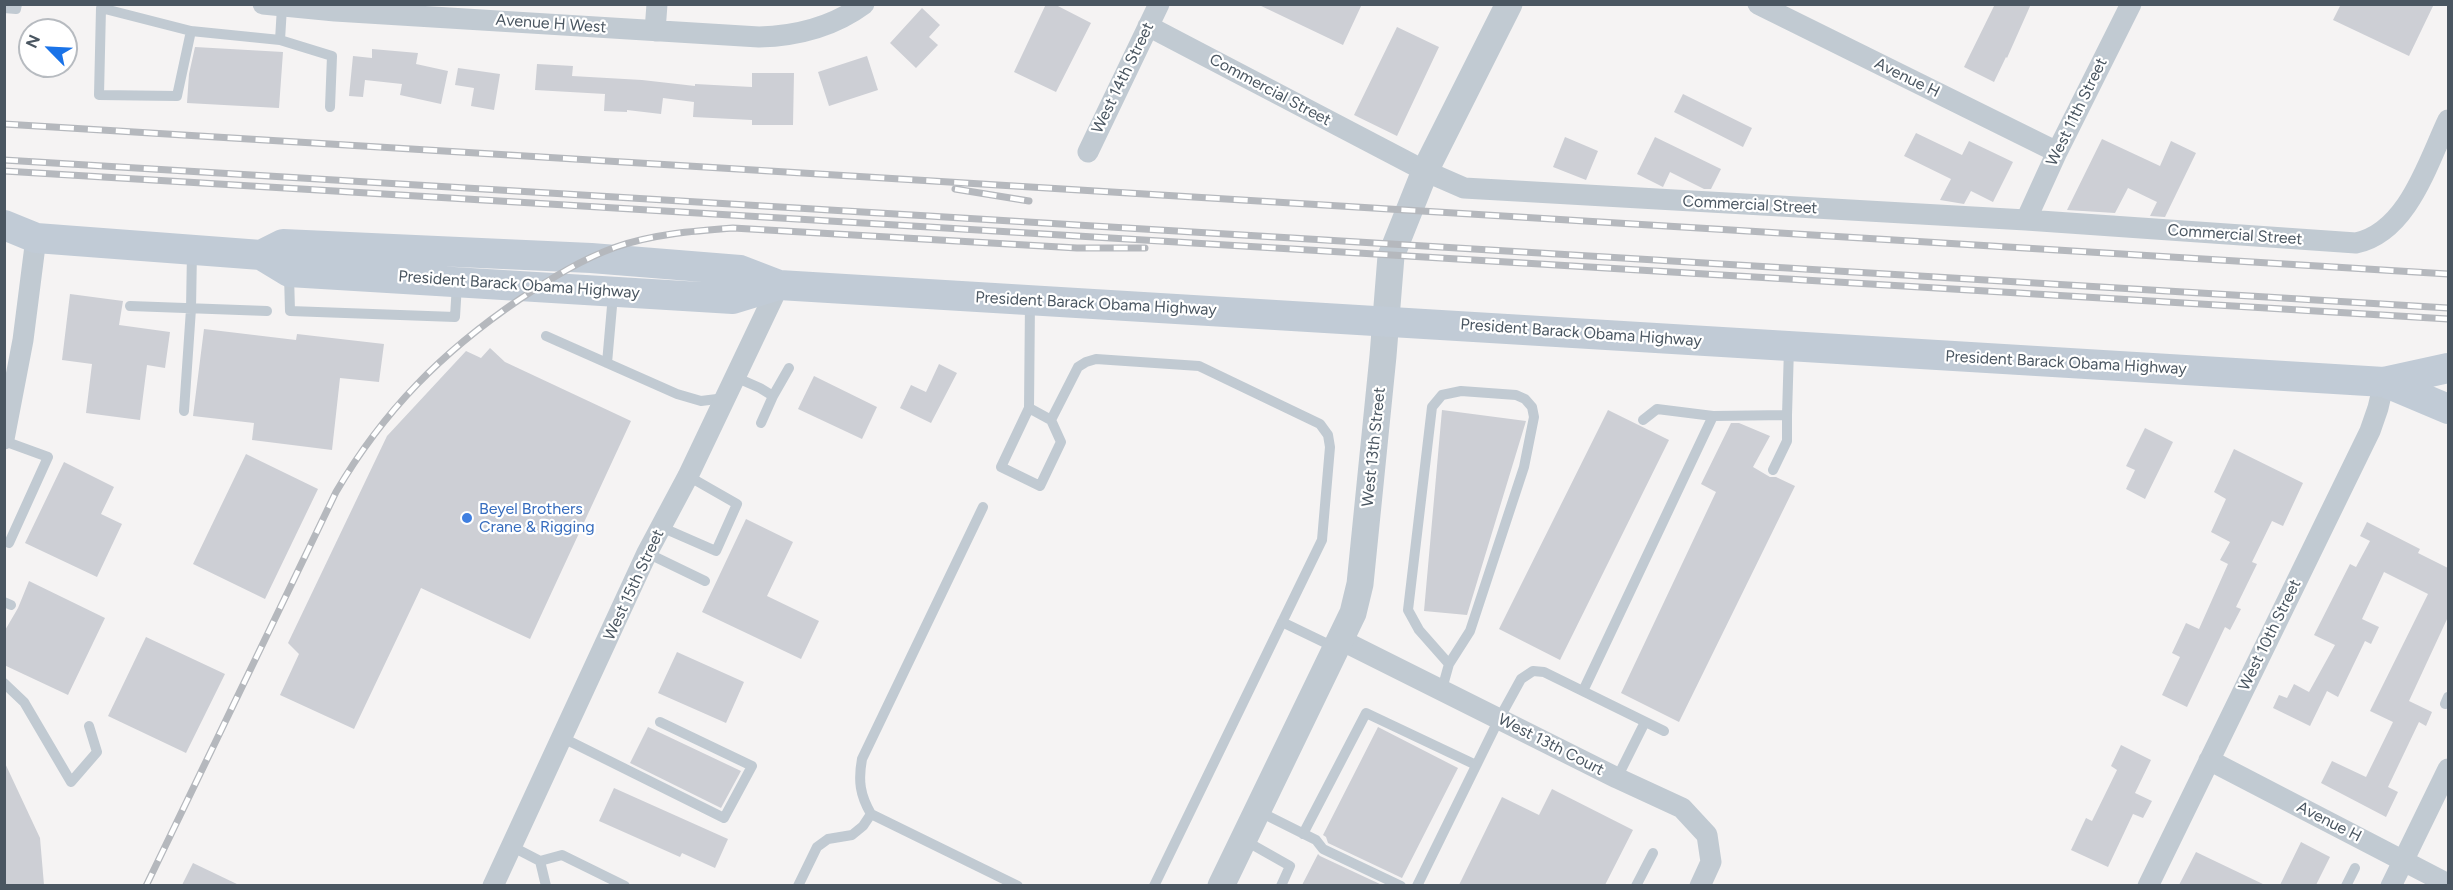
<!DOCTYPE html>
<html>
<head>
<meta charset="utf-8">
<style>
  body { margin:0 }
  #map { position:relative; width:2453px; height:890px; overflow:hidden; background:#f5f3f3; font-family:Figtree,sans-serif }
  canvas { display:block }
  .frame { position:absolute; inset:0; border:6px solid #4a5661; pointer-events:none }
  .north { position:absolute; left:18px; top:18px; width:60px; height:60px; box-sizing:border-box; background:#fff; border:2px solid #b7bbc0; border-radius:50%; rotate:294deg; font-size:16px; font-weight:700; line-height:24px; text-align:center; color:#4a5661 }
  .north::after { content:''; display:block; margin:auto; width:21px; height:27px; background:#1a73e8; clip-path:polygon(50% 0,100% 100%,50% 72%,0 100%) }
</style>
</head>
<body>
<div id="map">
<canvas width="2453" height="890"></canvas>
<div class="frame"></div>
<div class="north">N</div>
</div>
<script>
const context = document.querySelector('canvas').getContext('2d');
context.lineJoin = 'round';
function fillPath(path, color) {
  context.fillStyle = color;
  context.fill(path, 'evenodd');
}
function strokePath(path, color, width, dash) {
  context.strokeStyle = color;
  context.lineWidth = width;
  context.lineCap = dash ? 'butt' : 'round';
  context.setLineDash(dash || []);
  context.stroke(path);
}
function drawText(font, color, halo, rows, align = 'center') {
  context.font = font + ' Figtree,sans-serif';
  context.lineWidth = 4.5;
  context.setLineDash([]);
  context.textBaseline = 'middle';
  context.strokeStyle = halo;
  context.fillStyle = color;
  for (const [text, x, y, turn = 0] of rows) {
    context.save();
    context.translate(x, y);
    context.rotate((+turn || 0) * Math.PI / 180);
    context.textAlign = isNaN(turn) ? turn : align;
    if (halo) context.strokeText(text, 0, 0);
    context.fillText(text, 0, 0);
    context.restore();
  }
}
fillPath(new Path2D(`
  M1046,4H1054L1091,23L1056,92L1014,72Z
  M1257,4H1362L1343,45Z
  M1995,4H2031L2007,58L2006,57L1994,82L1964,67Z
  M2341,4H2434L2409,56L2333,20Z
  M922,8L940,25L929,37L938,45L916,68L890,43Z
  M1397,27L1439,47L1397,136L1354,115Z
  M195,47L283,52L279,108L187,103L189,74Z
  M372,49L418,53L416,64L448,71L441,104L400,95L402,84L365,80L363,97L349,96L353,56L372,58Z
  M867,56L878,90L829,106L818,72Z
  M537,64L573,66L572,76L642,80L695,86V84L752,87V73H794L793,125H752V120L693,117L694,102L663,98L661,114L627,110V112L604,111L605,94L535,90Z
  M458,68L500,74L494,110L471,106L474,88L455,85Z
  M1683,94L1752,128L1743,147L1674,112Z
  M1916,133L1962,155L1969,141L2013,162L1993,202L1971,191L1964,204L1940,200L1951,179L1904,156Z
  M1565,137L1598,151L1586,180L1553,167Z
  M1655,137L1721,169L1711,189H1704L1670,172L1663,187L1637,174Z
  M2102,139L2160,166L2171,141L2196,153L2165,217L2150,216L2157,202L2128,188L2115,213L2067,210Z
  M70,294L123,301L119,325L170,332L165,368L147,365L140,420L86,413L92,364L62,360Z
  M204,329L296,340L297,334L384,344L379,382L340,378L332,450L252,440L254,423L193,416Z
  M490,348L505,362L631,421L530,639L421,588L354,729L280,695L299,654L288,643L387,436L466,351L481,358Z
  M939,364L957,373L931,423L900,408L911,385L926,392Z
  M814,376L877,407L862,439L798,409Z
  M1442,410L1526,421L1467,615L1424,611Z
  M1608,410L1669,440L1560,660L1499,629Z
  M1731,423H1739L1770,436L1753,467L1770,477H1776L1795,486L1679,722L1621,693L1716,492L1701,484Z
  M2145,428L2173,442L2145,499L2126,489L2135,470L2126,466Z
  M2234,449L2303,483L2283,526L2272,521L2252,562L2257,564L2236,607L2241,609L2230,630L2225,627L2187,707L2162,695L2180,657L2172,653L2186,623L2199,629L2228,564L2220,560L2230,542L2211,532L2226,499L2214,492Z
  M246,454L318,489L265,599L193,564Z
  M64,462L114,487L101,514L122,524L97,577L25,543Z
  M746,519L793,542L767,596L819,621L801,659L702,612Z
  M2367,522L2420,549L2418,553L2448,568V617L2409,701L2432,712L2426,726L2419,722L2388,787L2398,792L2386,817L2321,783L2332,761L2366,777L2393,722L2370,711L2428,594L2384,572L2362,619L2379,627L2371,644L2365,641L2338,697L2327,691L2310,726L2273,708L2279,695L2287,698L2294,684L2309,692L2335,645L2314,635L2350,564L2356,567L2370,541L2360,536Z
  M29,581L105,618L68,695L4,665V632L18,608Z
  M146,637L225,674L186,753L108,716Z
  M677,652L744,682L726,723L658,693Z
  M648,727L741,771L721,808L630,763Z
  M1378,727L1458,768L1402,878L1328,843L1326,837L1323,835Z
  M2121,745L2151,760L2135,793L2152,801L2143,818L2133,814L2108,867L2071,850L2086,818L2092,821L2117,770L2111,766Z
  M4,761L40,838L44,885H4Z
  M614,788L728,839L715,868L682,853L680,857L599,821Z
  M1552,789L1633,830L1605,885H1459L1502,797L1539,815Z
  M2301,842L2330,857L2316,885H2280Z
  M2196,852L2265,885H2179Z
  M1318,854L1320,856L1382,885H1302Z
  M193,863L239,885H182Z`), '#cdcfd5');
strokePath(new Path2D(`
  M282,7L280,40L332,56L330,107
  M4,8L16,9L17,4
  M191,31L177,96L99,95L101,8L191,31L280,40
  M289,275L290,311L455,317L457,284
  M130,306L267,311
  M546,336L677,394L701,401L725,398
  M607,363L613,295
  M735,377L760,388L773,396L761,423
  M773,396L789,368
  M1029,408L1001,467L1040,486L1061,442L1051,420L1029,408L1030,301
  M184,411L191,309L192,251
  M1051,420L1078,367L1086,362L1096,359L1199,366L1320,424L1328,435L1330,447L1322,540L1154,886
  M1643,420L1657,409L1713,416
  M4,441L48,457L9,543
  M1773,470L1787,441V415
  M983,507L862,759C858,781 860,795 871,814L1018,886
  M661,527L716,551L737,504L688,476
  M647,553L705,581
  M4,602L11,605
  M1282,622L1336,648
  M4,683L24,702L71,782L97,752L89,726
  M1442,689L1449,664L1470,631L1524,467L1534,417L1532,407L1525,399L1516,395L1461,391L1442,395L1432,407L1408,610L1419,630L1449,664
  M1583,691L1713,416L1787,415L1789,348
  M2445,704L2448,697
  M563,738L724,818L752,766L660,722
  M1617,778L1645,722
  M1258,811L1316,840L1323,849L1401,886
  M1303,834L1366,713L1476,765
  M1244,840L1290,866L1281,886
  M511,846L540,861L546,886
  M540,861L562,855L625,886
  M798,886L817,847L828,839L852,835L863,826L871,814
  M1417,886L1499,719L1521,679L1533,671L1544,672L1664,731
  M1636,886L1653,853
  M2346,886L2355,868`), '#c1cad2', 10);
strokePath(new Path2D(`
  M263,4L335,11L759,37C796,36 833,27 864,4
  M1758,4L2057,152
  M1148,26L1425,171L1464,188L2026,220L2356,243C2408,232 2428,162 2448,120
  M655,31L657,4
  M1088,152L1159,4
  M2026,220L2057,152L2131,4
  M4,439L23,340L36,238
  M1341,640L1617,778L1682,808L1707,835L1711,862L1700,886
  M2209,760L2448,884
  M493,886L647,553L688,476L779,285
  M2148,886L2370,431L2378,408L2384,382
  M2391,886L2448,769`), '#c1cad2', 21);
strokePath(new Path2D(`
  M1221,886L1353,613L1360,584L1383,356L1391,256L1425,171L1509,4`), '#c1cad2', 27);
strokePath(new Path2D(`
  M4,225L36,238L261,255L289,272L733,299L779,285
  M261,255L283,244L591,258L740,270L779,285L2384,382L2448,368
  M2384,382L2448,409`), '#c1cbd6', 30);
const rail = new Path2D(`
  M4,124L2448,274
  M4,160L2448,308
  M4,171L2448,319
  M955,189L1029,201
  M146,886L336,492C384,410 442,352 520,299C550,279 582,259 616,247C654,234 693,231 733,228L1077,248H1145`);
strokePath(rail, '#b5b8bd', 7);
strokePath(rail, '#fff', 4.5, [14]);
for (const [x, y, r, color] of [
  [467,518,6,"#3f7fe0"]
]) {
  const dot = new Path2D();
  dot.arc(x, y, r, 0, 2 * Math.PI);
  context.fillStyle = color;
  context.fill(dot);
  strokePath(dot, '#fff', 2);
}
drawText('16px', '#4a5661', '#fff', [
  ["Avenue H West",551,24,4],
  ["West 14th Street",1123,78,-64],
  ["Avenue H",1907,78,26],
  ["Commercial Street",1270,90,28],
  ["West 11th Street",2077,112,-64],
  ["Commercial Street",1750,205,3],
  ["Commercial Street",2235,235,4],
  ["President Barack Obama Highway",519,285,4],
  ["President Barack Obama Highway",1096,304,3],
  ["President Barack Obama Highway",1581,333,4],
  ["President Barack Obama Highway",2066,363,3],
  ["West 13th Street",1374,447,-84],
  ["West 15th Street",634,585,-65],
  ["West 10th Street",2270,635,-64],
  ["West 13th Court",1551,745,27],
  ["Avenue H",2329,822,27]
]);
drawText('16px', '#366cbe', '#fff', [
  ["Beyel Brothers",479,509],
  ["Crane & Rigging",479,527]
], 'left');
</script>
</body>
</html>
